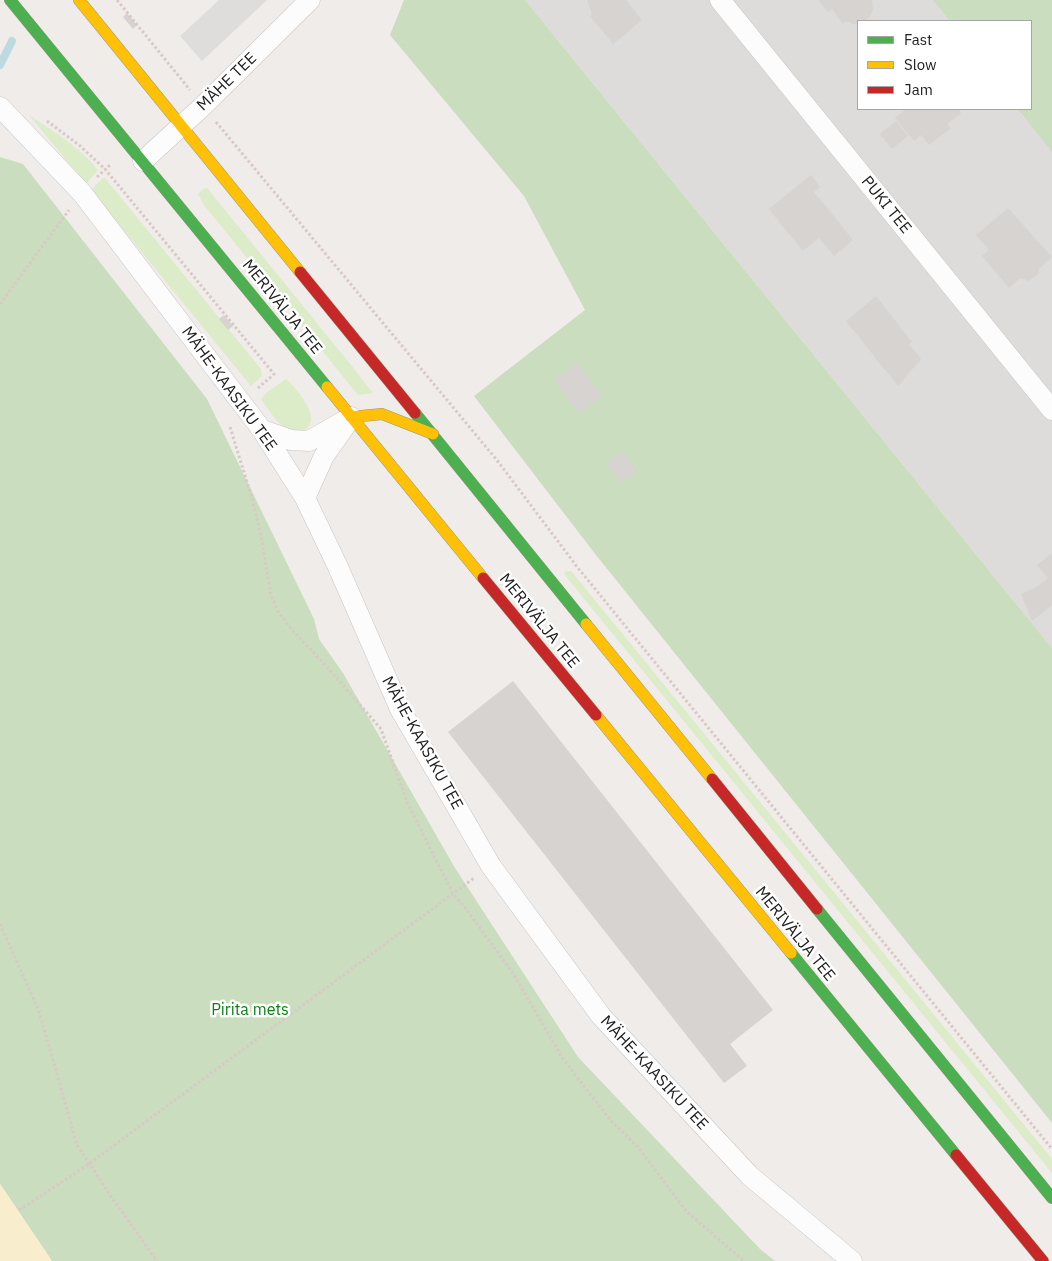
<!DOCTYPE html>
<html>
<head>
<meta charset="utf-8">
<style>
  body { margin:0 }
  #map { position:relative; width:1052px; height:1261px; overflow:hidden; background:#efece9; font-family:"IBM Plex Sans",sans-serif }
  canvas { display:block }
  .legend { position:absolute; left:857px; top:20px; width:175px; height:90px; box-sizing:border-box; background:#fff; border:1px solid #a6a6a6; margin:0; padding:6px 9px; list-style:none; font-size:15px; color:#202020 }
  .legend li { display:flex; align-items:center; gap:10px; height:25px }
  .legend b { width:25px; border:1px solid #a6a6a6 }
</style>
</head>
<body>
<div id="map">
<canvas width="1052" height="1261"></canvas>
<ul class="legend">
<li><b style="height:6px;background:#4caf50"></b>Fast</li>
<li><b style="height:6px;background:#ffc107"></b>Slow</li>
<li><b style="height:6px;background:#c62828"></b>Jam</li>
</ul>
</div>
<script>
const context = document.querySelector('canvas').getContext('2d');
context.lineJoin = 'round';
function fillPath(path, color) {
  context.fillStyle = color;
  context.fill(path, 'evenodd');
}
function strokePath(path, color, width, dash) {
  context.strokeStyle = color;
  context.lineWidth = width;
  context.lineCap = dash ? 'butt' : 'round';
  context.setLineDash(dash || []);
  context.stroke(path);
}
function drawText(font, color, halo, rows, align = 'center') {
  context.font = font + ' "IBM Plex Sans",sans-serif';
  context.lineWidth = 5;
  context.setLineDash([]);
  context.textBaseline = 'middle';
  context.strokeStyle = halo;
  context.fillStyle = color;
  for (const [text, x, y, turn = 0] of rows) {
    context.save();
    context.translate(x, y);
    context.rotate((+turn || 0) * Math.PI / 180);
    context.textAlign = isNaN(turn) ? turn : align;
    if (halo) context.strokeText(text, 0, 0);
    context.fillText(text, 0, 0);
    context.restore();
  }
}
fillPath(new Path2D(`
  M525,0H1052V648ZM858,21H1031V109H858Z`), '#dedcda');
fillPath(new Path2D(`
  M29,115C54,132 80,147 98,170L86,184Z
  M104,177L261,369L262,376L251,386L91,190Z
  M207,188L351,365L373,393L358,395L204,205L198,194L202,190Z
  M286,379C296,389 322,416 306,429C301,433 293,432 287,429C277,424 268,408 261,399L266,393Z
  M566,571H571L1052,1159V1173L564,574Z`), '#dcebc8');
fillPath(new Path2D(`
  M404,0H525L1052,648V1123L596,555L474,396L585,310L524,196L390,35Z
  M933,0H1052V152L1018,109H1031V21H950Z
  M0,157L23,164L207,399L314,619L319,639L343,673L455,868L578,1057L760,1249L775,1261H52L0,1184Z`), '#caddbe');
fillPath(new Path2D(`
  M0,1184L52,1261H0Z`), '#f8eecd');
fillPath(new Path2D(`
  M219,0H267L202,61L180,36Z`), '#dfdddc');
strokePath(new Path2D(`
  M0,65L12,41`), '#bddae1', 8);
fillPath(new Path2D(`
  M587,0H626L642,20L613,44L590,16L592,14Z
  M818,0H873L872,1L873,9L871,15L865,21H858V24H853L846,21L843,24L832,9L828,12Z
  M127,13L137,25L133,29L123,17Z
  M906,109H958L961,113L947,124L951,128L929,145L921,135L914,141L895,118Z
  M896,121L908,136L892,149L880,134Z
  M811,175L820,187L814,192L853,240L834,256L819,238L803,251L769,209Z
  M1008,208L1052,257L1039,269V273L1029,281L1020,278L1009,288L982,256L989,250L976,235Z
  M876,296L912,342L909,344L921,359L898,386L846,321Z
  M224,315L233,326L228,330L219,319Z
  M576,363L602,396L579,413L554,380Z
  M622,451L637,471L621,483L606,463Z
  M1052,553V605L1032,621L1021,594L1037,587L1048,578L1037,565Z
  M513,681L773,1010L730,1044L747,1066L724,1083L448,732Z`), '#d6d3d0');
const street = new Path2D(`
  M720,0L1052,410
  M0,107L82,193L262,430L305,498L338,567L400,709L491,866L601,1016L750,1176L852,1261
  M143,161L203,106L310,0
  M262,430L291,440L309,441L351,417
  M305,498L324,456L348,422`);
const fast = new Path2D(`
  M10,0L327,387
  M415,413L586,624
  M817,909L1052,1198
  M791,953L956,1155`);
const slow = new Path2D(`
  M79,0L300,272
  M327,387L483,578
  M351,417L382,414L433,434
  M586,624L712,779
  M596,715L791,953`);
const jam = new Path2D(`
  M300,272L415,413
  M483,578L596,715
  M712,779L817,909
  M956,1155L1043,1261`);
strokePath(street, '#c7c6c5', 21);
strokePath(fast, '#989880', 12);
strokePath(slow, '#989880', 12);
strokePath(jam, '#989880', 12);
strokePath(new Path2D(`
  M117,0L190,90
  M47,121L79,145L105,169L274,374L257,389
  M216,122L496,459L578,568L1052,1149
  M97,177L111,164
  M0,304L69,210
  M230,427L251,495L261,535L271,596L279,613L293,631L327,667L381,729L407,802L453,894L467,910L514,975L563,1059L611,1121L637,1146L687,1212L744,1261
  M0,924L39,1011L77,1145L110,1195L157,1261
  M19,1210L89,1164L474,878`), '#d8c9c7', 3, [2.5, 2.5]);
strokePath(street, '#fdfcfc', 20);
strokePath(fast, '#4caf50', 11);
strokePath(slow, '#ffc107', 11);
strokePath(jam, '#c62828', 11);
drawText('16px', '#202020', '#fff', [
  ["MÄHE TEE",227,82,-44],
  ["PUKI TEE",886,205,51],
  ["MERIVÄLJA TEE",282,307,51],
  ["MÄHE-KAASIKU TEE",229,389,54],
  ["MERIVÄLJA TEE",539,621,51],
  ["MÄHE-KAASIKU TEE",422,743,61],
  ["MERIVÄLJA TEE",795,934,51],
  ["MÄHE-KAASIKU TEE",654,1073,47]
]);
drawText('16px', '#0b8112', '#fff', [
  ["Pirita mets",250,1010]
]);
</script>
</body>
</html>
